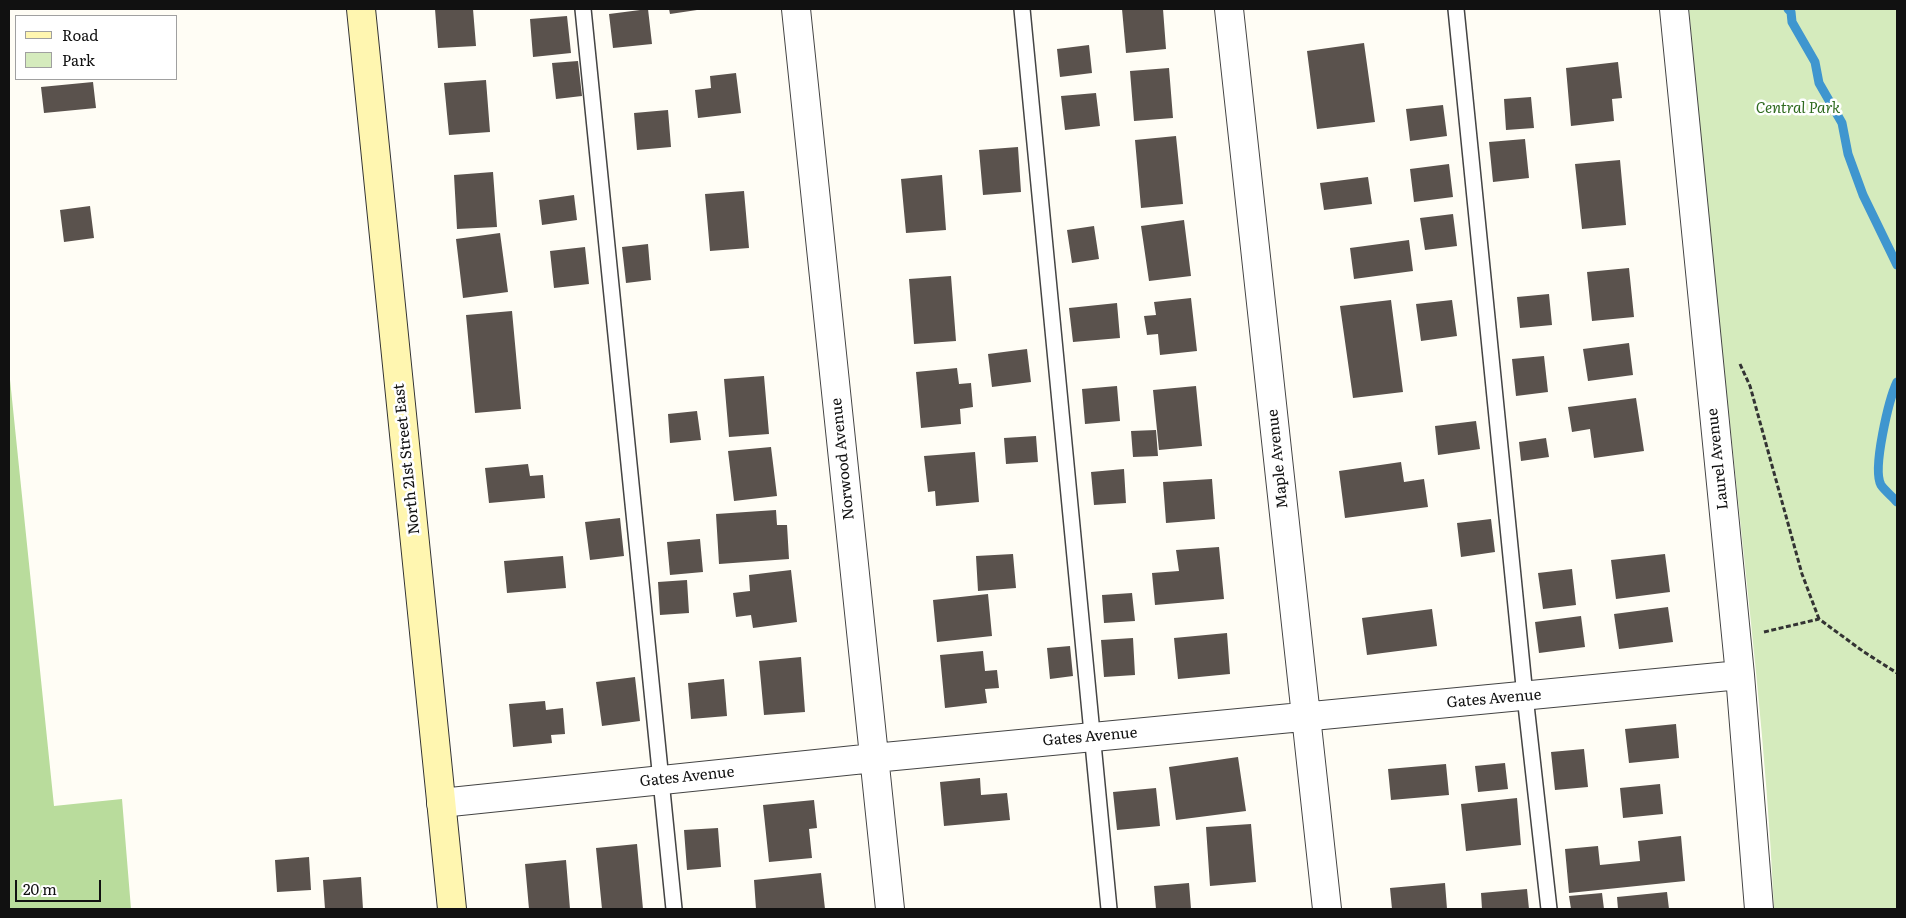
<!DOCTYPE html>
<html>
<head>
<meta charset="utf-8">
<style>
  body { margin:0 }
  #map { position:relative; width:1906px; height:918px; overflow:hidden; background:#fffdf5; font-family:Literata,serif }
  canvas { display:block }
  .frame { position:absolute; inset:0; border:10px solid #111; pointer-events:none }
  .legend { position:absolute; left:15px; top:15px; width:162px; height:65px; box-sizing:border-box; background:#fff; border:1px solid #a0a0a0; margin:0; padding:6px 9px; list-style:none; font-size:15px; color:#111 }
  .legend li { display:flex; align-items:center; gap:10px; height:25px }
  .legend b { width:25px; border:1px solid #a0a0a0 }
  .scale { position:absolute; left:15px; top:880px; width:86px; height:22px; box-sizing:border-box; border:2px solid #111; border-top:0; padding-left:6px; font-size:15px; line-height:18px; white-space:nowrap; color:#111; -webkit-text-stroke:4px #fff; paint-order:stroke }
</style>
</head>
<body>
<div id="map">
<canvas width="1906" height="918"></canvas>
<div class="frame"></div>
<ul class="legend">
<li><b style="height:6px;background:#fff6b0"></b>Road</li>
<li><b style="height:14px;background:#d5ebbd"></b>Park</li>
</ul>
<div class="scale">20 m</div>
</div>
<script>
const context = document.querySelector('canvas').getContext('2d');
context.lineJoin = 'round';
function fillPath(path, color) {
  context.fillStyle = color;
  context.fill(path, 'evenodd');
}
function strokePath(path, color, width, dash) {
  context.strokeStyle = color;
  context.lineWidth = width;
  context.lineCap = dash ? 'butt' : 'round';
  context.setLineDash(dash || []);
  context.stroke(path);
}
function drawText(font, color, halo, rows, align = 'center') {
  context.font = font + ' Literata,serif';
  context.lineWidth = 5;
  context.setLineDash([]);
  context.textBaseline = 'middle';
  context.strokeStyle = halo;
  context.fillStyle = color;
  for (const [text, x, y, turn = 0] of rows) {
    context.save();
    context.translate(x, y);
    context.rotate((+turn || 0) * Math.PI / 180);
    context.textAlign = isNaN(turn) ? turn : align;
    if (halo) context.strokeText(text, 0, 0);
    context.fillText(text, 0, 0);
    context.restore();
  }
}
fillPath(new Path2D(`
  M1689,9H1897V909H1774C1767,753 1748,598 1732,443C1716,298 1702,154 1689,9Z`), '#d5ebbd');
fillPath(new Path2D(`
  M9,370L54,806L122,799L131,909H9Z`), '#b9dc9c');
strokePath(new Path2D(`
  M1788,9L1791,12L1792,22L1815,62L1819,83L1842,123L1848,154L1863,195L1897,265
  M1897,382C1889,399 1872,469 1881,485C1885,491 1892,496 1897,502`), '#3f96cf', 9);
fillPath(new Path2D(`
  M435,9H473L476,46L438,48Z
  M648,9L652,44L613,48L609,14Z
  M669,9H697V10L670,14Z
  M1122,9H1163L1166,49L1126,53Z
  M567,16L571,53L533,57L530,19Z
  M1364,43L1375,122L1317,129L1307,51Z
  M1089,45L1092,73L1060,77L1057,49Z
  M578,61L582,96L556,99L552,63Z
  M1618,62L1622,98L1612,99L1614,121L1571,126L1566,68Z
  M1169,68L1173,118L1134,121L1130,71Z
  M736,73L741,113L698,118L695,90L711,88L710,76Z
  M486,80L490,132L449,135L444,83Z
  M93,82L96,108L44,113L41,87Z
  M1096,93L1100,126L1065,130L1061,96Z
  M1531,97L1534,128L1506,130L1504,99Z
  M1443,105L1447,136L1410,141L1406,109Z
  M668,110L671,147L637,150L634,113Z
  M1176,136L1183,204L1141,208L1135,140Z
  M1525,139L1529,178L1493,182L1489,142Z
  M1018,147L1021,192L983,195L979,150Z
  M1620,160L1626,225L1582,229L1575,164Z
  M1449,164L1453,197L1414,202L1410,169Z
  M493,172L497,227L457,229L454,175Z
  M942,175L946,230L906,233L901,179Z
  M1368,177L1372,204L1324,210L1320,183Z
  M744,191L749,248L710,251L705,194Z
  M574,195L577,220L542,225L539,200Z
  M90,206L94,238L64,242L60,210Z
  M1453,214L1457,246L1425,250L1420,218Z
  M1184,220L1191,276L1149,281L1141,226Z
  M1094,226L1099,259L1072,263L1067,230Z
  M500,233L508,292L463,298L456,239Z
  M1409,240L1413,271L1354,279L1350,248Z
  M648,244L651,280L626,283L622,247Z
  M585,247L589,284L554,288L550,251Z
  M1629,268L1634,317L1592,321L1587,272Z
  M951,276L956,341L914,344L909,279Z
  M1549,294L1552,325L1520,328L1517,297Z
  M1191,298L1197,351L1160,355L1158,334L1147,335L1144,316L1156,315L1154,302Z
  M1391,300L1403,392L1353,398L1340,306Z
  M1452,300L1457,336L1421,341L1416,304Z
  M1117,303L1120,338L1073,342L1069,308Z
  M512,311L521,409L475,413L466,315Z
  M1629,343L1633,375L1588,381L1583,349Z
  M1027,349L1031,382L992,387L988,354Z
  M1544,356L1548,392L1516,396L1512,359Z
  M957,368L959,384L971,383L973,407L960,409L961,424L921,428L916,372Z
  M764,376L769,434L729,437L724,379Z
  M1117,386L1120,421L1085,424L1082,389Z
  M1196,386L1202,446L1159,450L1153,390Z
  M1636,398L1644,451L1594,458L1590,429L1572,432L1568,407Z
  M697,411L701,440L670,443L668,414Z
  M1476,421L1480,449L1438,455L1435,426Z
  M1156,430L1158,456L1133,457L1131,431Z
  M1036,436L1038,462L1006,464L1004,438Z
  M1546,438L1549,457L1521,461L1519,442Z
  M771,447L777,496L734,501L728,451Z
  M975,452L979,502L936,506L935,491L928,492L924,456Z
  M1401,462L1404,482L1424,479L1428,507L1345,518L1339,471Z
  M528,464L530,476L543,475L545,498L489,503L485,468Z
  M1124,469L1126,503L1094,505L1091,472Z
  M1212,479L1215,519L1166,523L1163,482Z
  M776,510L777,525H787L789,559L719,564L716,514Z
  M620,518L624,556L590,560L585,522Z
  M1491,519L1495,552L1461,557L1457,523Z
  M700,539L703,572L670,575L667,542Z
  M1219,547L1224,599L1155,605L1152,573L1179,571L1176,550Z
  M1013,554L1016,588L978,591L976,556Z
  M1665,554L1670,592L1616,599L1611,560Z
  M563,556L566,588L507,593L504,561Z
  M1572,569L1576,605L1543,609L1538,573Z
  M791,570L797,622L753,628L751,615L736,617L733,593L750,591L749,575Z
  M687,580L689,613L660,615L658,582Z
  M1132,593L1135,621L1104,623L1102,595Z
  M988,594L992,636L937,642L933,600Z
  M1668,607L1673,642L1619,649L1614,614Z
  M1432,609L1437,646L1367,655L1362,618Z
  M1581,616L1585,647L1539,653L1535,622Z
  M1227,633L1230,674L1178,679L1174,638Z
  M1133,638L1135,675L1104,677L1101,640Z
  M1070,646L1073,676L1050,679L1047,648Z
  M983,651L985,671L997,670L999,688L985,689L987,703L945,708L940,655Z
  M801,657L805,712L764,715L759,661Z
  M635,677L640,721L602,726L596,682Z
  M724,679L727,716L691,719L688,683Z
  M545,701L546,710L563,708L565,734L551,735L552,743L513,747L509,704Z
  M1676,724L1679,758L1629,763L1625,729Z
  M1584,749L1588,787L1555,790L1551,752Z
  M1238,757L1246,811L1176,820L1169,767Z
  M1505,763L1508,789L1478,792L1475,766Z
  M1446,764L1449,795L1391,800L1388,769Z
  M980,778L981,795L1007,793L1010,820L944,826L940,782Z
  M1660,784L1663,814L1623,818L1620,788Z
  M1156,788L1160,826L1117,830L1113,792Z
  M1517,798L1521,845L1466,851L1461,804Z
  M814,800L817,828L809,829L812,858L769,862L763,805Z
  M1251,824L1256,882L1210,886L1206,827Z
  M718,828L721,867L687,870L684,830Z
  M1681,836L1685,881L1569,893L1565,849L1598,846L1600,865L1640,861L1638,841Z
  M637,844L643,909H602L596,848Z
  M309,857L311,890L277,892L275,860Z
  M566,860L570,909H529L525,864Z
  M821,873L825,909H756L754,880Z
  M361,877L363,909H325L323,880Z
  M1189,883L1191,909H1156L1154,886Z
  M1445,883L1447,909H1392L1390,888Z
  M1527,889L1529,909H1482L1481,893Z
  M1667,892L1669,909H1618L1617,897Z
  M1602,893L1604,909H1571L1569,896Z`), '#5a524d');
const lane = new Path2D(`
  M583,9L674,909
  M1022,9L1109,909
  M1456,9L1525,696L1549,909`);
const street = new Path2D(`
  M796,9L890,909
  M1229,9L1327,909
  M1674,9L1740,675L1759,909
  M441,803L874,758L1740,675`);
const secondary = new Path2D(`
  M361,9L452,909`);
strokePath(lane, '#444', 18);
strokePath(street, '#444', 30);
strokePath(secondary, '#333', 30);
strokePath(new Path2D(`
  M1740,364L1750,386L1802,574L1819,619
  M1764,632L1819,619L1864,652L1897,673`), '#333', 3, [5, 2.5]);
strokePath(lane, '#fff', 15);
strokePath(street, '#fff', 28);
strokePath(secondary, '#fff6b0', 28);
drawText('italic 15px', '#2f6b1f', '#fff', [
  ["Central Park",1798,109]
]);
drawText('15px', '#111', '#fff', [
  ["North 21st Street East",407,459,-96],
  ["Norwood Avenue",843,459,-96],
  ["Maple Avenue",1278,459,-96],
  ["Laurel Avenue",1718,459,-96],
  ["Gates Avenue",1494,699,-5],
  ["Gates Avenue",1090,737,-5],
  ["Gates Avenue",687,777,-6]
]);
</script>
</body>
</html>
